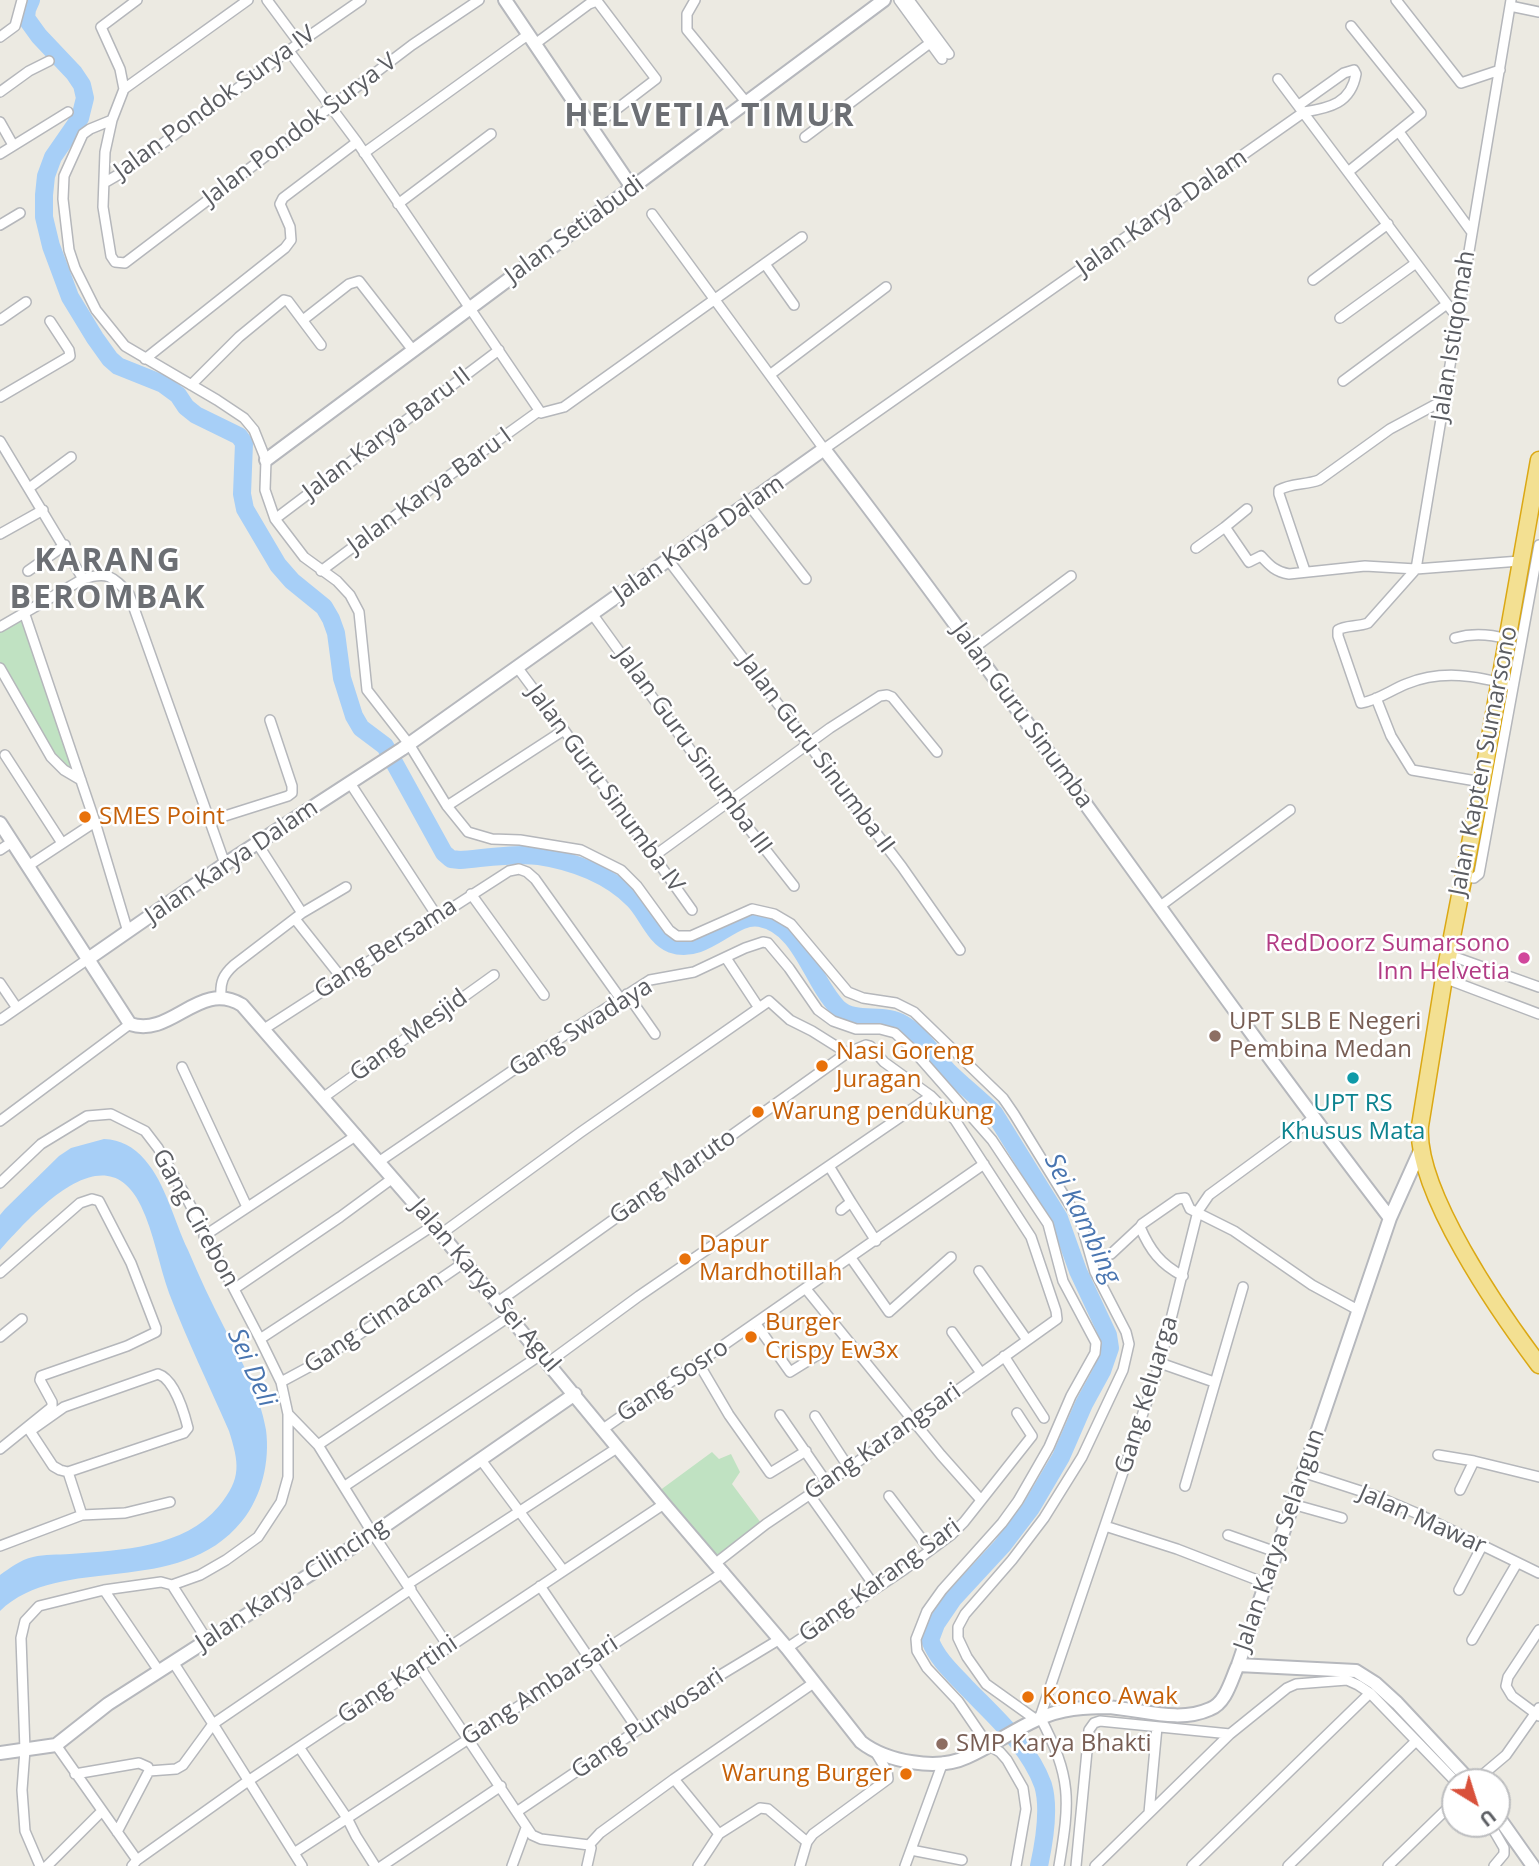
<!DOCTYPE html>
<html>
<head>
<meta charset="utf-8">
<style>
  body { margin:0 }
  #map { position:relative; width:1539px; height:1866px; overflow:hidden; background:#eceae2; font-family:"Open Sans",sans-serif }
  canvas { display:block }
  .north { position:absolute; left:1441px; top:1768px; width:70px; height:70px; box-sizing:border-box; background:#fff; border:2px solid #bdbec0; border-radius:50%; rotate:142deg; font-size:19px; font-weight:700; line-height:28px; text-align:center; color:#5b5d62 }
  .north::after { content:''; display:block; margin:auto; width:24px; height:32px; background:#d9513b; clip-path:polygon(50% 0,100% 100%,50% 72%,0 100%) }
</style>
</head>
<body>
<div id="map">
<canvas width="1539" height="1866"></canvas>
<div class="north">U</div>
</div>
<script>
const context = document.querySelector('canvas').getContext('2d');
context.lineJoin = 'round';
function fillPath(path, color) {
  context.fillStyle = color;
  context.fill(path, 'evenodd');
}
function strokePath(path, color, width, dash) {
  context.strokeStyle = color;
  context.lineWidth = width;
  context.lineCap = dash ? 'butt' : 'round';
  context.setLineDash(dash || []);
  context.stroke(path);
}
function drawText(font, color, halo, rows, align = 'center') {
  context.font = font + ' "Open Sans",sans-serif';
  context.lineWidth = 5;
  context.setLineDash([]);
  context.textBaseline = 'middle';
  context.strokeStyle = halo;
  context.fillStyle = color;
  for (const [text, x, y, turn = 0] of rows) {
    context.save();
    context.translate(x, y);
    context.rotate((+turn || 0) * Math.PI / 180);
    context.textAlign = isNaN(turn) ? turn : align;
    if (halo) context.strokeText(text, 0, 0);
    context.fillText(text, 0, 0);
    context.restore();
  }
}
fillPath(new Path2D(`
  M24,613L78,773L58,763L0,667V628Z
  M712,1452L719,1459L731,1454L740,1472L732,1484L761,1523L717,1559L659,1491Z`), '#c0e2c2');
fillPath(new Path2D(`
  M104,1139C121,1140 133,1146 145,1160C166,1184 174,1221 188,1250C199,1276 211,1302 224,1327C241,1360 260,1394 266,1430C270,1461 262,1496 242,1521C178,1600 61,1552 0,1611V1575C10,1568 20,1560 33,1557C45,1554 58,1555 70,1554C122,1550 184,1548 219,1506C242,1478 239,1463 229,1431C209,1385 187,1340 169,1293C159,1265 154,1233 141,1206C105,1130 31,1216 0,1250V1215L5,1209L59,1156L71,1148Z`), '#a7cff7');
strokePath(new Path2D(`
  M31,0L27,9L26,18L39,36L74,73L82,85L85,98L80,118L53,157L46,176L44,195V217L51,246L70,297L95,338L110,359L118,366L163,384L178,395L186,407L196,415L239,436L244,443L242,494L245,509L278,565L292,581L324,607L331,619L336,633L342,678L354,716L361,728L385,746L444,853L451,859L460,860C485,858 514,853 539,856C573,861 610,875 634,900C647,913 654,937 672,944C705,956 733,912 760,918C802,926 811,981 838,1008C855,1024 884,1012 903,1024C922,1035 933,1055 947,1070C962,1085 979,1098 994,1113L1059,1218L1078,1271L1108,1335L1110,1348L1102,1371L1084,1404L1061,1457L1031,1508L1002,1546L953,1599L936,1624L930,1640C937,1659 953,1673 966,1687C994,1716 1029,1746 1043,1785C1050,1808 1044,1843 1039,1866`), '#a7cff7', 18);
const street = new Path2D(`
  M137,0L101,27L120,69L124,89L112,120L105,152L103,207L111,256L115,262L125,263L412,45L479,0
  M267,0L299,43
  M695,0L687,14V30L746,102
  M899,0L942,59
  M909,0L949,54
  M1396,0L1461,83L1500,70
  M1511,0L1416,569L1368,623C1358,627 1345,625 1338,630V636L1361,703C1376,701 1391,690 1406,684C1443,669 1477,676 1513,686
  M1510,6L1539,12
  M0,37L15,26L22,0
  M535,44L589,4L597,1L656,79L592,128
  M289,51L357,142L541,413L564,407L802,237
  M1278,79L1456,316
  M124,89L248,0
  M0,92L29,71L49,61
  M112,120L90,129L83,134L64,176L63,199L69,250L75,268L96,310L125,346L217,400L244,418L254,430L266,460L265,490L275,519L304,557L337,581L350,595L359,612L367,690L409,744L447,806L468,832L492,839L520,840L581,850L621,870L637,886L669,930L677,936H691L752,909L774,914L791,924L848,992L863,998L896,1003L914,1012L1003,1098L1014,1114L1081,1223L1095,1272L1126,1332L1129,1344L1123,1370L1082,1457L1044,1518L1012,1560L965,1614L958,1627V1638L967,1657L986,1684L1035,1719
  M0,122L13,145
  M1399,132L1471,231
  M805,137L930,43
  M364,153L529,34
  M0,154L68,112
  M1348,172L1421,113L1351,26
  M104,183L128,169L299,43L361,0
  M398,204L491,134
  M652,214L824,449L1304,112C1330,108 1351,103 1356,74L1354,70L1344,73L1299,105
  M0,225L20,213
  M765,264L794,305
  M1313,280L1388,224
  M1340,318L1416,263
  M0,320L26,302
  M303,320L349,284L359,281L412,349
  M145,359L285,248L291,240L290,227L280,204L283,198L357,142
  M771,374L886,287
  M1343,381L1447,304
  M191,385L239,337L284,300L288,301L321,345
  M0,397L70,356L69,350L50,321
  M0,441L83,579
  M29,488L71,457
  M749,505L806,579
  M275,519L499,350
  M1225,527L1247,509
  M0,534L43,510
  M1196,548L1225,527L1249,562L1261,556C1270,566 1276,572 1289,574L1365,566L1416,569L1520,561
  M669,561L902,867L960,950
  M28,571L65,545
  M321,571L436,485L539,411
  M1305,571L1279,494V490C1291,483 1306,485 1319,480L1390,429L1444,400
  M24,612L95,822L128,932
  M593,615L728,802L794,886
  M0,627L83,579C107,571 113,576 129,594L225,864
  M1455,638C1473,633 1489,634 1507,639
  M974,648L1071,576
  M517,667L564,730L692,910
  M0,668L51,757L64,770L81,780
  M1376,698L1391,736L1412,770L1482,782
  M5,755L62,843
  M350,783L437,916
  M447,806L564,730
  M209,821L288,796L292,793V786L270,720
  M257,843L302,913
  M0,850L12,842
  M654,856L830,728L880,696L887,695L892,697L937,752
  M28,866L95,822
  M1462,877L1474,878L1479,874L1539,545
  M471,894L544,995
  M1159,907L1290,810
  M295,919L341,977
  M1449,955L1539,987
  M726,958L759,1008
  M1444,978L1539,1014
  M0,983L17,1008
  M627,994L655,1034
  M221,997C220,982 223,975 234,965L302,913L346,887
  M0,1020L88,959
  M264,1029L509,871L519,869L527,872L535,879L620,998
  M182,1067L247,1207
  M324,1097L494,975
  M0,1121L130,1024
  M380,1161L575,1028L650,980L694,972L745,948L763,942L768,943L789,968L818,1010L833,1021L856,1029H880L895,1033L912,1049L992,1140L1048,1224L1063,1281L1096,1343L1095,1353L1071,1396L1049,1447L1018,1501L1002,1523L942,1590L927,1611L916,1639L917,1651L927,1668L958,1701L988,1745L1000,1752L1007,1760L1023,1788L1026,1809L1016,1866
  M829,1166L851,1202L841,1210
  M0,1183L41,1144L87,1116L111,1114L145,1131L158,1148L184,1193L260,1339L281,1382L288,1414V1477L281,1502L258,1537L226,1560L200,1575L172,1585L161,1582L104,1590L39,1606L25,1621L21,1638L25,1750L22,1790L25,1831L40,1866
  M851,1202L876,1241
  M441,1234L581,1132L769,1001L790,1020L812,1031L847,1053
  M204,1236L357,1135
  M1111,1254L1140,1227
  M851,1258L889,1312L951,1257
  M979,1271L1027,1340
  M0,1273L80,1203L92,1199L99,1201L131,1263L156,1328V1332L127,1346L41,1376L40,1380L52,1402V1407L0,1449
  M1183,1276C1160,1264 1150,1250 1140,1227L1142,1224L1178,1199L1185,1198L1190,1209L1234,1231L1312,1285L1358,1310
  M234,1289L340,1217L393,1178
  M806,1289L941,1455L981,1500
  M498,1302L847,1053L866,1045L870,1046L884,1062L931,1096L955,1120L1031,1237L1056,1311L1057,1319L849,1468L766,1524L716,1563
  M756,1324L790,1372L824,1351
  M952,1332L981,1373
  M0,1337L22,1319
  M260,1339L434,1225
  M1004,1356L1044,1418
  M549,1362L639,1296L931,1096
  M1160,1363L1214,1382
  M699,1364L729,1415L770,1473L806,1451
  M281,1382L320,1361L465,1262
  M288,1414L318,1445L373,1534L448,1646
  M780,1415L827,1483
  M815,1416L849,1468
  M603,1429L984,1164
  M318,1445L510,1316
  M1438,1455L1474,1461L1539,1477
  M481,1460L563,1570
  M68,1472L184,1433L188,1428C184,1412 174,1379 158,1374L64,1407L30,1431L53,1466L60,1470L68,1472L82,1515
  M1302,1472L1376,1496L1416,1513L1539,1573
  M345,1486L542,1354
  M1185,1486L1243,1287
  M1460,1490L1474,1461
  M809,1494L876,1588
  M889,1496L930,1550
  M1292,1504L1342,1518
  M1105,1526L1177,1549L1265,1583
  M1228,1535L1276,1552
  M0,1546L82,1515L125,1513L170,1502
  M408,1584L617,1448
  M172,1585L207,1640
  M540,1586L638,1730
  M104,1590L159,1671
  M1459,1590L1482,1546
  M1539,1630L1508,1677L1506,1686L1512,1696L1539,1716
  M1472,1640L1517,1563
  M787,1648L905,1569L951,1535L964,1522L1032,1436L1017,1413
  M419,1666L532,1835L541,1839L589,1845
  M56,1745L137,1860
  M299,1747L347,1818L356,1836L375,1866
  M149,1771L176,1769L183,1765L213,1724L173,1662
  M75,1774L139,1763L148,1767L149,1771L117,1832
  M674,1779L719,1834
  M1474,1782L1506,1755L1539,1708
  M518,1811L704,1685L780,1639
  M1149,1813L1157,1727
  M1490,1824L1504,1848V1854L1494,1866
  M589,1845L600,1833L674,1779L815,1682
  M911,1850L962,1860
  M294,1853L724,1572
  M47,1866L101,1812
  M132,1866L137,1860L248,1781L664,1504
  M302,1866L213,1724L411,1589
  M382,1866L501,1786
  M512,1866L526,1828
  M587,1866L591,1848L589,1845
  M698,1866L719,1834L760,1808L768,1809L807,1842
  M800,1866L807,1842L813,1834L888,1779L887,1771L876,1753
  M905,1866L943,1762
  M1059,1866C1070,1800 1072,1778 1040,1717L1160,1363L1198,1211L1209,1195L1314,1118
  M1076,1866L1089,1730L1094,1723L1100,1721L1230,1734
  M1095,1866L1230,1734L1287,1688L1296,1684L1347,1680L1358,1685L1370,1693L1456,1782
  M1192,1866L1370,1693
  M1288,1866L1416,1741
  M1388,1866L1455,1801`);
const secondary = new Path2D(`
  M505,0L633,189
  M266,460L884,0
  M0,823L130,1024C172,1038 199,979 242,1005L441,1234L664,1504L787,1648L861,1742C887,1762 937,1771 967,1757C1003,1741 1033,1714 1073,1709C1083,1708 1094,1707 1105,1707C1139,1708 1177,1724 1210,1709C1226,1703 1231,1680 1238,1665L1390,1218L1420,1151
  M88,959L225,864L402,749L824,449C1018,702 1196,966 1390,1218
  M1238,1665L1356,1671L1375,1683L1397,1703L1471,1782
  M0,1753L56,1745L108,1704L373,1534L575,1394
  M1497,1815L1533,1866`);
const highway = new Path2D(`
  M1539,460L1482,782L1444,978L1420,1126C1415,1191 1500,1313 1539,1365`);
strokePath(street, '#b5b7bb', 12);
strokePath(secondary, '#b6b8bd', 16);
strokePath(highway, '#dba814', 19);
strokePath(street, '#fff', 9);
strokePath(secondary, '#fff', 12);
strokePath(highway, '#f3e092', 16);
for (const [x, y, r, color] of [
  [85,817,7,"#e8710a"],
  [1524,958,7,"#d1479c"],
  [1215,1036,7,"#8d6e63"],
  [822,1066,7,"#e8710a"],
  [1353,1078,7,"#0f9aa8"],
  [758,1112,7,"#e8710a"],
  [685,1259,7,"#e8710a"],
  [751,1337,7,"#e8710a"],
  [1028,1697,7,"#e8710a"],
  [942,1744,7,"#8d6e63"],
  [906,1774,7,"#e8710a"]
]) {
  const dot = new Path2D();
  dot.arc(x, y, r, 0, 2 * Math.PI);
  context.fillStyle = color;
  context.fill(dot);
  strokePath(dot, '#fff', 2.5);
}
drawText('24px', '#5b5d62', '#fff', [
  ["Jalan Pondok Surya IV",215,103,-36],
  ["Jalan Pondok Surya V",300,130,-37],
  ["Jalan Karya Dalam",1162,213,-35],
  ["Jalan Setiabudi",575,230,-36],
  ["Jalan Istiqomah",1454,336,-81],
  ["Jalan Karya Baru II",387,434,-37],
  ["Jalan Karya Baru I",430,491,-36],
  ["Jalan Karya Dalam",699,539,-35],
  ["Jalan Guru Sinumba",1022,716,54],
  ["Jalan Guru Sinumba III",693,751,54],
  ["Jalan Guru Sinumba II",816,754,53],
  ["Jalan Kapten Sumarsono",1484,761,-79],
  ["Jalan Guru Sinumba IV",605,789,54],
  ["Jalan Karya Dalam",232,862,-34],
  ["Gang Bersama",386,949,-33],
  ["Gang Swadaya",581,1028,-32],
  ["Gang Mesjid",409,1036,-36],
  ["Gang Maruto",673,1177,-35],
  ["Gang Cirebon",195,1218,61],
  ["Jalan Karya Sei Agul",485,1286,50],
  ["Gang Cimacan",374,1323,-34],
  ["Gang Sosro",673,1381,-34],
  ["Gang Keluarga",1147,1395,-73],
  ["Gang Karangsari",883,1442,-35],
  ["Jalan Mawar",1422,1520,24],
  ["Jalan Karya Selangun",1280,1540,-71],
  ["Gang Karang Sari",880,1581,-36],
  ["Jalan Karya Cilincing",292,1585,-33],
  ["Gang Kartini",398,1680,-34],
  ["Gang Ambarsari",540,1691,-33],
  ["Gang Purwosari",648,1724,-34]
]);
drawText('24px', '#c56008', '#fff', [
  ["SMES Point",99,817],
  ["Nasi Goreng",836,1052],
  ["Juragan",836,1080],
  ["Warung pendukung",772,1112],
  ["Dapur",699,1245],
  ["Mardhotillah",699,1273],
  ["Burger",765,1323],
  ["Crispy Ew3x",765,1351],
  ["Konco Awak",1042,1697],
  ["Warung Burger",892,1774,"right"]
], 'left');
drawText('24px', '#b23c85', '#fff', [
  ["RedDoorz Sumarsono",1510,944],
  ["Inn Helvetia",1510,972]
], 'right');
drawText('24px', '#785e54', '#fff', [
  ["UPT SLB E Negeri",1229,1022],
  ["Pembina Medan",1229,1050],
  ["SMP Karya Bhakti",956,1744]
], 'left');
drawText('24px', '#0d838f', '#fff', [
  ["UPT RS",1353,1104],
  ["Khusus Mata",1353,1132]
]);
drawText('italic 26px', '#4975b0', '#fff', [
  ["Sei Kambing",1082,1219,64],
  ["Sei Deli",251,1368,66]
]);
context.letterSpacing = '2px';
drawText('bold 32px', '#6c6f74', '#fff', [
  ["HELVETIA TIMUR",710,117],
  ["KARANG",108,562],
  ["BEROMBAK",108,599]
]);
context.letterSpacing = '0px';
</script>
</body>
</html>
